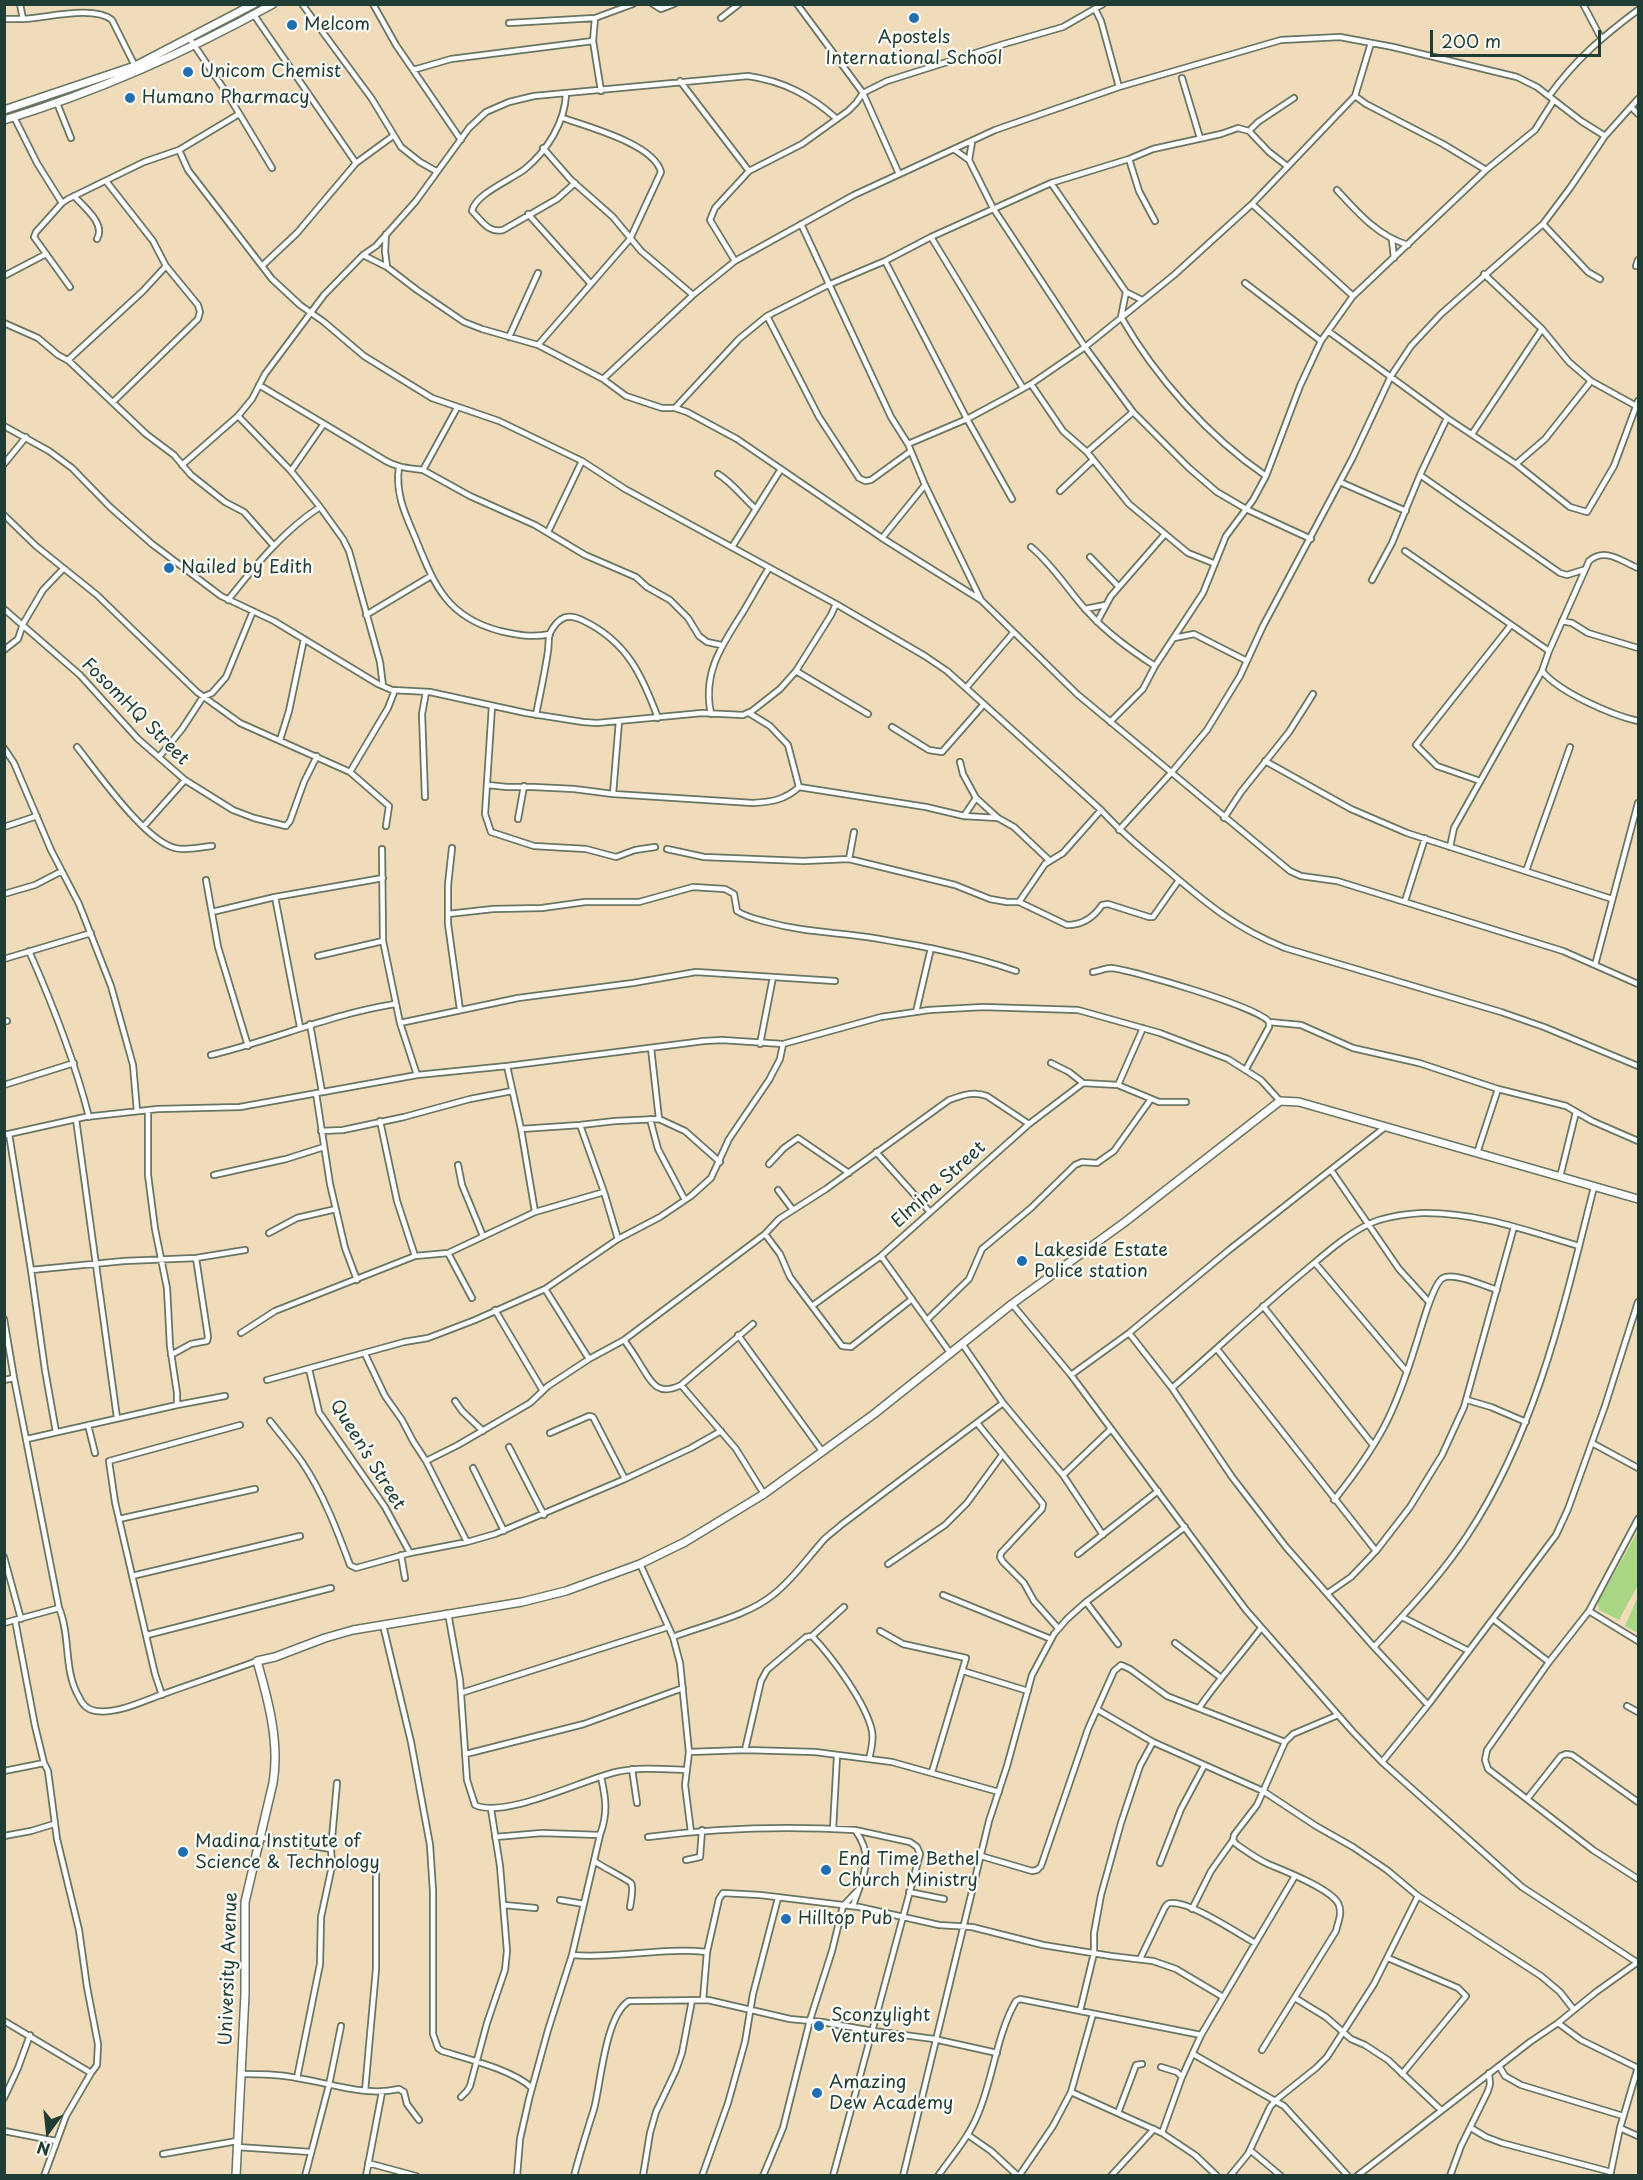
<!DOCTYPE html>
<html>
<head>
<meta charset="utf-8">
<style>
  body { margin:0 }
  #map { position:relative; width:1643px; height:2180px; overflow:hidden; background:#f0dcba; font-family:"Playpen Sans",sans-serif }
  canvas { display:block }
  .frame { position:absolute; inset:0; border:6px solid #1f3d34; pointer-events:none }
  .north { position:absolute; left:18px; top:2102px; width:60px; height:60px; -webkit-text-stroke:4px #fdfcf7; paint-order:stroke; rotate:195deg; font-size:16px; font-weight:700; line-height:24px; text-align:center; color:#1f3d34 }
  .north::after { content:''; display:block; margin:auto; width:21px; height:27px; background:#1f3d34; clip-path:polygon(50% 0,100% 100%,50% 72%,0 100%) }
  .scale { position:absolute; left:1430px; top:30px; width:171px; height:27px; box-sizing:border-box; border:3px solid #1f3d34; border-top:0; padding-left:8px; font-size:18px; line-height:21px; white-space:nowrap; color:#1f3d34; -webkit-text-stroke:4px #fdfcf7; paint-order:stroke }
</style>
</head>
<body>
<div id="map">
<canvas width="1643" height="2180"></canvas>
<div class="frame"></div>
<div class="north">N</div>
<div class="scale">200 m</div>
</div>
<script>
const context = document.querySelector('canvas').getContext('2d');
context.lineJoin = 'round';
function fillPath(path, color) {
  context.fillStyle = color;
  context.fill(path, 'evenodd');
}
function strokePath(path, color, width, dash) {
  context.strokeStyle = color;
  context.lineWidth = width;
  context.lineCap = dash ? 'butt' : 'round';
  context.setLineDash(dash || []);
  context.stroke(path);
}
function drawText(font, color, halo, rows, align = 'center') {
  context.font = font + ' "Playpen Sans",sans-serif';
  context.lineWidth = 4.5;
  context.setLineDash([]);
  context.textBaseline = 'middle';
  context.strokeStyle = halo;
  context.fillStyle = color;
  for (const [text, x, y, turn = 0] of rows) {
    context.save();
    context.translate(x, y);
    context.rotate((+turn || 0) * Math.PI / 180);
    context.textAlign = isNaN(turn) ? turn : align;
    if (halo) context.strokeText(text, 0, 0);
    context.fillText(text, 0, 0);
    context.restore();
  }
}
fillPath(new Path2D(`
  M1638,1531V1585L1619,1620L1599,1610L1598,1602Z
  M1638,1596V1633L1625,1626Z`), '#a8d684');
const street = new Path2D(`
  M20,4L23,19C46,18 94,5 112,20L135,66
  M302,4L372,99L401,147L420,162L436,171
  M373,4L396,45L461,140
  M653,4L661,9L674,4
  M797,4L863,93L899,174
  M1583,4L1601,38
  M1095,9L1101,21L1119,87
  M254,15L356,163
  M595,18L593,41L601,91
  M721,18L739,4
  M4,19H23
  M509,23L595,18L633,4
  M190,39L228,95L272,168
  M413,70L451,59L593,41
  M1182,78L1200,138
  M680,81L749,171
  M566,94C565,122 547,151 525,169C511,180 475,194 472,211C482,221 488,233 503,230L557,199L575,183
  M1355,96L1366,104L1443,144L1486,170
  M1549,96C1575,60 1603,36 1638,10
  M57,103L71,138
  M1631,107L1638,114
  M14,117L37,163L62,203
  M1249,131L1258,122L1294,98
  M543,148L571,180L613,217L641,251L693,295
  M179,150L188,170L272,279L300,305L324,322L364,356L432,398L499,421L582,461L625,489L836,604L925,656L947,671L966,688L1101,810C1121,832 1143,850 1166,869C1206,903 1235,928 1285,948L1501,1012L1544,1027L1638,1066
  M955,150L969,160L993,208L1085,347L1133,412L1189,468L1217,492L1246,509L1311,539
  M1129,159L1139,191L1155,221
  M969,160L972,142
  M106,181L153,241L166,266L198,305L200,312L198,319L113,402
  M1051,183L1126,292L1142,300
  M1337,190C1358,213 1378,236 1408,245
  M74,196C84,207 106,224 97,239
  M1252,204L1353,296
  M528,214L591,284
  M801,224L891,417L908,444L925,485L981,600
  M1543,224L1588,272L1600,279
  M386,234L385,251L387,267
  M931,237L1023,388
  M1392,240L1394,258
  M363,255L387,267L417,290L464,322L482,329L538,345L603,379L626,396L662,408H675L687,412L737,439L882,538L981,600L1077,694L1290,871L1301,876L1337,881L1563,951L1638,984
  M735,261L710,220L715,208L749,171L802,144L848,111L856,103L863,93L887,81L1004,44L1063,27L1103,4
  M885,261L967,419L1012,499
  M263,265L297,233L356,163L393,136
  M1636,266L1638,260
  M1484,274L1542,329L1569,362L1591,381L1638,407
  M4,276L46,254
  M1245,283L1321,341
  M70,287L34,237L36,232L62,203L68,199L144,162L179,150L239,114
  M1126,292L1121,317C1156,378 1209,437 1266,476
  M767,316L819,417L859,478L865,481L871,480L911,451
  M4,323L38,338L58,355L69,361L146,434L174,455L191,475L225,502L244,512L274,546
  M1328,331L1447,418L1516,464L1570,507L1587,512L1614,466L1638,401
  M509,337L538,273
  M538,345L630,239L661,172C654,144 588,127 563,118
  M68,360L143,291L166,266
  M603,379L693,295L735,261L854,195L995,130L1119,87L1281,40L1340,37L1393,47L1517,77L1537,87L1581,121L1605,136
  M1031,384L1063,431L1087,452L1129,504L1188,553L1213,563
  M259,385L386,461C398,468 410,468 423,470L457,408
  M675,408L739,339L767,316L828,285L885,261L931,237L1051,183L1129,159L1153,149L1221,134L1238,128L1249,131L1269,152L1287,166
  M238,416L291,471L320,507
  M4,426L49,451L72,468L110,507L152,544L221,596L274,621L378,684L392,690L430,692L526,713L583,722L597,723L702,713L743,715L752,711L780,689L796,671L831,615L836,604
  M1472,434L1542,329
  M908,444L967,419L1006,398L1031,384L1085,347L1174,275L1252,204L1355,96L1371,43
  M1087,452L1133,412
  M4,464L26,437
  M1516,464L1545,439L1591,381
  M182,465L238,416L252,399L265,374L324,295L363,255L376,246L416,201L469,128L486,112L509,102L534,96L748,76C783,81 810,95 837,119
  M399,467C395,493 405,514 415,537C434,584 446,617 500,631C518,635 532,638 550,634
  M423,470L470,496L535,525L585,555L636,577L647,587L670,600L688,618L699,636L707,642L721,645
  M291,471L323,425
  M718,474C733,483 743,498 756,509
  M1420,475L1560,573L1567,575L1583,570
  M1340,482L1406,511
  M1060,491L1093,460
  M4,515L36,546L97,595L197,692L240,723L350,772L389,806L386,826
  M548,532L582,461
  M882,538L925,485
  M732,547L781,469
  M1031,547C1053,565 1067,589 1086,610C1107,633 1129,649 1155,666
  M1405,551L1549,651
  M1090,557L1119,587
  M1372,580L1392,543L1420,475L1447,418
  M228,600C254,567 284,530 320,507L343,539L349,551L380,662L383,686
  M4,609L80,675L138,739L185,780L233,810L254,818L286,826L290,821L304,782L317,756
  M1085,609L1105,605
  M366,615L431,576
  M1562,621L1572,623L1588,633L1638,648
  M1097,622L1111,596L1165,534
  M1174,638L1194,634L1247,661
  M4,650L18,639L23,624L43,590L63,569
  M796,671L868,714
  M1542,671C1559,692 1611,715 1638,721
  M966,688L1013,633
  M492,706L485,814L491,832L534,846L586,849L616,857L635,850L655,847
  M749,713L770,726L788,745L799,787
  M711,714C702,673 722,645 743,612C752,597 760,582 769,568
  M536,715C540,694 545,672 548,651C549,645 548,638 550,633C559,616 568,613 584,621C627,642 642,675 658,718
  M1110,722L1143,689L1155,666L1203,593L1226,536L1253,500L1266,476L1300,386L1321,341L1353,296L1486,170L1535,130L1554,100
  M892,727L929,750L942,752L984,704
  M280,740L289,711L304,639
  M77,747C97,772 145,841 175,848C185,851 201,847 212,846
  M4,748L14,763L51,850L79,904L111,986L133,1065L137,1111
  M159,757L182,729L203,697L212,693L226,677L253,611
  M1265,761L1351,809L1407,833L1612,899
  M960,762L963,774L976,798L998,818L1014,827L1050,861
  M350,772L388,708L395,690
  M1480,781L1437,766L1416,745L1511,625
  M488,785L507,787H534L574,789L613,794L753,803C771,802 785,800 799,787
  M799,787L926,807L964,816L998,818
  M613,794L619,721
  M425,797L422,714L426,692
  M964,816L976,798
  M1224,818L1241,792L1289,732L1313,694
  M518,819L524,786
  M144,826L185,780
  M4,827L37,816
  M1119,830L1171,773L1207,730L1240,676L1263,626L1352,459L1391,376L1411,346L1441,314L1543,224L1570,188L1605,136L1638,99
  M1450,847L1454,828L1542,671L1549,651L1589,561C1605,547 1621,561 1638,568
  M452,848L448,885V924L460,1010
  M382,849L383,941L400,1023L417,1075
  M667,849L704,857L803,861L849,859L955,885L990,899L1007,902H1019L1067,925C1082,925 1094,917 1102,905L1108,904L1149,917H1153L1179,880
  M849,859L854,832
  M1526,871L1570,747
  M206,880L218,947L248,1046
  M4,894L35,885L62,871
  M275,897L300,1027
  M1405,901L1425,838
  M1019,902L1045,864L1063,853L1101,810
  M212,912L275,897L383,878
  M448,914L493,909L542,908L585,902H639L693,887L725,889L734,894L737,911C746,917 756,919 767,922C803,932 832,932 867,937C917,945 968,954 1016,971
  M29,951C53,1005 74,1059 89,1117
  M318,956L383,941
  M4,959L91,933
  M1595,965L1638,803
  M1093,972C1099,971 1106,968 1111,968C1133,970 1261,1008 1269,1022L1301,1025L1353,1048L1419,1063L1498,1089L1566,1106L1592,1121L1638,1141
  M916,1012L931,948
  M4,1022L7,1021
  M400,1023L518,998L633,983L696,972L835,981
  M310,1024L322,1092
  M760,1044L773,977
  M211,1055C274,1040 331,1014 395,1004
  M1051,1063L1069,1072L1083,1083L1118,1085L1159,1102H1186
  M507,1066L521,1129L580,1125L615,1121L659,1119L651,1048
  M1246,1069L1269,1027V1022
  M4,1085L74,1063
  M1118,1085L1143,1028
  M316,1093L330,1184L345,1248L357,1280
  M148,1110V1175L155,1229L167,1288L170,1346L177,1393V1405
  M76,1119L117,1418
  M650,1119L658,1149L685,1200
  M659,1119L685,1131L720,1162
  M380,1121L397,1201L415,1256
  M580,1125L604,1192L618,1239
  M521,1129L535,1212
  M321,1131L343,1130L404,1117L470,1099L512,1091
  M9,1134L31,1270L45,1370L56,1432
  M4,1135L85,1117L158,1109L240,1107L417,1075L507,1066L704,1041L722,1040L783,1044L881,1017L929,1010L983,1007L1078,1010L1160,1033L1228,1059L1261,1080L1280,1101
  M876,1152L930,1212
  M1477,1153L1498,1089
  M769,1164L784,1148L798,1138L849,1173
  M458,1165L462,1185L483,1236
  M1331,1170L1399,1269L1429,1302
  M214,1175L286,1159L324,1147
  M1560,1177L1576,1112
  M778,1190L793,1210
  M269,1233L297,1218L336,1209
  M765,1234L780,1254L790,1277L842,1346L851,1347L912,1299
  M448,1253L472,1298
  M881,1256L951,1354
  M1315,1263L1407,1372
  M31,1270L124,1261L196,1258L245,1250
  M545,1289L589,1359
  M1012,1304L1071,1375L1246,1610L1353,1732L1382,1762L1522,1887L1638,1963
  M812,1306L881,1256L1029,1124L1083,1083
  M1263,1306L1373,1445
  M495,1310L543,1391
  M4,1319L14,1378L59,1608C71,1636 63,1670 79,1697C82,1704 88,1710 96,1711C119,1714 145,1700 166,1693C197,1682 227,1672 257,1661
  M927,1320L969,1279L982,1249L1031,1208L1075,1165L1082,1162L1097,1163L1114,1151L1151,1099
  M241,1333L275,1311L415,1256L448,1253L535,1212L604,1192
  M1129,1333L1172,1388L1232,1477L1286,1547L1374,1647L1428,1705
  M738,1335L822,1451
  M624,1340C630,1348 635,1356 640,1364C651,1382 657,1397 681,1385L753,1324
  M963,1345L1003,1403L1063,1475L1103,1535
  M1217,1349L1376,1551
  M365,1354L385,1396L402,1420L413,1441L426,1461L467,1542
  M171,1355L191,1344L207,1341L208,1337L196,1258
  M309,1369L319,1412L385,1507L410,1553
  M1071,1375L1129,1333L1229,1250L1384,1128
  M4,1380L14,1378
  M267,1380L404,1342L428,1338L475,1320L545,1289L618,1239L660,1217L691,1196L711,1178L729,1139L769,1080L780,1059L783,1044
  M681,1385L736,1449L764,1494
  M1172,1388C1217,1349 1260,1308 1306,1270C1325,1254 1346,1235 1369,1224C1384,1217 1406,1214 1422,1213C1477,1212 1528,1231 1579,1246
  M1467,1400L1491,1407L1526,1422
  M455,1401L462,1411L483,1431
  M270,1421C281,1435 292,1448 302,1462C323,1493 337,1530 350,1565L356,1568L410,1553L467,1542L495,1534L625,1479L691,1448L721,1431
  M977,1423L1043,1504L1042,1509L1001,1553L1000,1557L1003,1562L1024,1583L1034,1601L1058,1628
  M88,1425L95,1453
  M550,1433L589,1416L593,1417L625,1479
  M27,1439L177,1405L225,1396
  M1592,1443L1638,1468
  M509,1447L544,1515
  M426,1461L458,1445L530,1403L548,1386L589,1359L624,1340L765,1234L779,1219L826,1189L949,1100C963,1095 973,1091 987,1096L1029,1124
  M473,1468L504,1531
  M1063,1475L1110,1430
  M1334,1500C1354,1475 1374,1448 1388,1419C1400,1394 1409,1367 1417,1341C1421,1329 1433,1283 1443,1278C1454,1272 1485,1286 1497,1290
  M119,1519L255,1489
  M1638,1519L1589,1611L1549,1662L1487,1750L1485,1760L1488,1769L1593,1850L1638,1879
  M1078,1554L1158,1491
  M401,1555L405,1578
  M4,1557L21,1619
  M640,1564L673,1637L680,1663L689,1752L685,1785L691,1832
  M888,1564L945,1525L967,1503L1002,1455
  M132,1576L300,1536
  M1328,1593L1351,1577L1376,1551L1410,1507L1442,1455L1464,1407L1514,1227
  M943,1595L1051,1639
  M1086,1602L1118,1644
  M1589,1611L1638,1641
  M448,1613L460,1680L467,1780L475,1805C505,1819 582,1780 616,1772C639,1767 662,1769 685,1770
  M1402,1617L1469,1651
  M1493,1619L1549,1662
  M15,1620L35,1726L44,1763L48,1771L57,1839L79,1930L87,1987L98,2044L97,2065L91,2073
  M4,1623L59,1608
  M383,1625L411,1742L430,1845L433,1891V2034L438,2048L442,2051C468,2059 513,2070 532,2088
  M880,1631L903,1644L966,1658L932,1772
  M147,1635L331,1588
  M812,1636C832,1657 866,1703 872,1731C874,1741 871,1750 869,1759
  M673,1637C704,1625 748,1616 774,1594C792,1580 806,1560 821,1543C826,1536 835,1531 841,1525L1003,1403
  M1175,1643L1220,1677
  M1374,1647C1407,1611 1440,1577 1467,1536C1536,1432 1564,1306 1594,1187
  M963,1671L1028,1691
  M461,1693L668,1627
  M162,1695L155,1674L115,1502L109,1461L240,1425
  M1627,1706L1638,1712
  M1199,1708C1218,1680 1241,1655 1261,1628
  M1098,1710L1153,1742L1263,1791L1316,1826L1353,1847L1387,1870L1418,1896L1541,1976L1560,1992L1574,2010
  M745,1750L761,1681L767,1670L806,1637L812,1636L844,1607
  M689,1752L745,1750L815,1752L892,1762L999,1792
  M466,1754L584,1724L683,1688
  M1382,1762L1428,1705L1556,1535L1568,1509L1605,1406L1638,1302
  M632,1769L637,1803
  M4,1771L44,1763
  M1527,1799L1561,1756L1566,1754L1572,1755L1638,1802
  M833,1829L837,1756
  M4,1836L31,1831L54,1824
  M259,1837L331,1849
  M495,1837L542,1833L600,1835
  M648,1837C717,1828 786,1826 855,1830C876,1858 862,1878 853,1906
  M1233,1840L1236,1844C1246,1851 1257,1859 1268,1864C1285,1871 1329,1888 1338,1903C1343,1912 1338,1922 1336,1931L1262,2050
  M981,1856L1032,1871L1037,1870L1041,1866L1088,1729L1114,1671L1121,1665L1130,1669L1167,1696L1285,1742
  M686,1860L700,1857L702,1830
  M594,1861C599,1865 630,1881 631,1883C634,1888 631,1900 630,1907
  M1160,1863L1181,1809L1204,1766
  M332,1866L368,1865L376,1871V1969L365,2091
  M909,1892L944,1899
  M560,1900L584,1904
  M504,1905L535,1908
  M1192,1909L1211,1871L1233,1840L1234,1835L1257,1805L1285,1742L1293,1734L1338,1715
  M572,1955C617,1959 662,1947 707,1952
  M1388,1958L1458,1988L1466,1996L1402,2074
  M1140,1959L1165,1907C1168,1904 1167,1903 1172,1903C1191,1902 1237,1933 1255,1943
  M1295,1998L1326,2017L1351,2039L1365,2045L1388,2060L1441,2110
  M703,2000L707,1952L719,1899L723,1893L760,1895L859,1907L939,1925L972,1927L1043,1945L1111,1956L1153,1961L1176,1969L1223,1997
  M1080,2011L1094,1953V1933L1101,1895L1121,1823L1140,1766L1153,1742
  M4,2021L91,2073L66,2116L44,2176
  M1558,2023L1581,2040L1638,2068
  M1193,2054L1284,2106L1348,2176
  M1499,2066L1505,2076L1521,2085L1623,2116
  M1161,2067L1177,2072L1182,2077
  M241,2074C260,2074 278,2074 297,2078C331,2083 364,2097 399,2089L404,2092L407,2104L419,2120
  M297,2078L320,1964L321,1917L332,1866L331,1849L337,1783
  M1071,2092L1162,2133L1195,2155L1217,2176
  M461,2097L467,2091L470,2086L487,2023L505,1970L507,1951L500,1866L491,1809
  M4,2098L18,2068L30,2035
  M1118,2113L1136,2065L1142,2064
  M1471,2128L1486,2137L1502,2143L1611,2172
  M1620,2128L1638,2136
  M4,2131L56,2141
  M1162,2133L1182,2077L1201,2035L1295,1876
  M968,2135L991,2151L1018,2176
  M237,2147L311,2152
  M1250,2150L1281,2176
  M163,2154L237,2141
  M368,2163L416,2176
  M305,2176L329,2085L341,2026
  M366,2176L382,2092
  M517,2176L520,2139L529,2099L548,2030L572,1955L600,1835C608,1813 606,1799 601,1777
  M574,2176C580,2153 587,2131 594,2109C601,2083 605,2016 629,2001L708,2000L790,2019L822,2022L873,2031L934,2039L997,2053
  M643,2176L650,2133L656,2112L676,2070L682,2053L692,2000
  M702,2176L728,2103L745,2042L753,1994L778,1898
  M763,2176L783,2128L810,2020L832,1951L843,1906L858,1890
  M833,2176L920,1854L917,1847L910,1842L855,1830
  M903,2176L989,1821L1007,1766L1032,1675L1054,1634L1067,1619L1086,1602L1185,1527
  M938,2176C952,2156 969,2137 978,2114C993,2079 997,2033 1016,2001L1020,1999L1201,2035
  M1019,2176L1053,2126L1071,2092L1093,2014
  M1111,2176L1154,2129
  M1230,2176L1248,2154L1270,2107L1276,2100L1316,2068L1327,2057L1374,1984L1418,1896
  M1357,2176L1530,2042L1558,2023L1596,1992L1638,1962
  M1450,2176L1461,2146L1488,2091L1490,2084L1489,2073
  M1610,2176L1620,2128L1638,2067`);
const secondary = new Path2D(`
  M4,110L135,66L254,4
  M4,120C99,91 187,52 273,4
  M236,2176L245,1994V1902L273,1783C280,1743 268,1699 257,1661L275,1657L325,1638L353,1630L522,1602L566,1591L640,1564L685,1542L764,1494L874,1414L1012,1304L1125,1222L1280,1101L1299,1102L1638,1199`);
strokePath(street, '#687563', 8);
strokePath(secondary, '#687563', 10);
strokePath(street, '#fff', 4.5);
strokePath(secondary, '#fff', 7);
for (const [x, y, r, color] of [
  [914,18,6,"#1f6fb2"],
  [292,25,6,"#1f6fb2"],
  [188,72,6,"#1f6fb2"],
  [130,98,6,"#1f6fb2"],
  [169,568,6,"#1f6fb2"],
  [1022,1261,6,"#1f6fb2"],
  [183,1852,6,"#1f6fb2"],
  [826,1870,6,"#1f6fb2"],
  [786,1919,6,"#1f6fb2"],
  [819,2026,6,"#1f6fb2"],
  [817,2093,6,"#1f6fb2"]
]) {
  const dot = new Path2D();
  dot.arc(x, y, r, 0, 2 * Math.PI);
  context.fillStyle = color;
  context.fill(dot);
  strokePath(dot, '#fdfcf7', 2);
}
drawText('18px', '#1f3d34', '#fdfcf7', [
  ["Melcom",304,25],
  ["Apostels",914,38,"center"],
  ["International School",914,59,"center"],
  ["Unicom Chemist",200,72],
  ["Humano Pharmacy",142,98],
  ["Nailed by Edith",181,568],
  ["Lakeside Estate",1034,1251],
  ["Police station",1034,1272],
  ["Madina Institute of",195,1842],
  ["Science & Technology",195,1863],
  ["End Time Bethel",838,1860],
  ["Church Ministry",838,1881],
  ["Hilltop Pub",798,1919],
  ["Sconzylight",831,2016],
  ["Ventures",831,2037],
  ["Amazing",829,2083],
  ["Dew Academy",829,2104]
], 'left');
drawText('18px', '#1f3d34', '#fdfcf7', [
  ["FosomHQ Street",135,712,45],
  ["Elmina Street",939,1185,-42],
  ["Queen’s Street",367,1455,58],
  ["University Avenue",229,1969,-88]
]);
</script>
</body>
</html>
